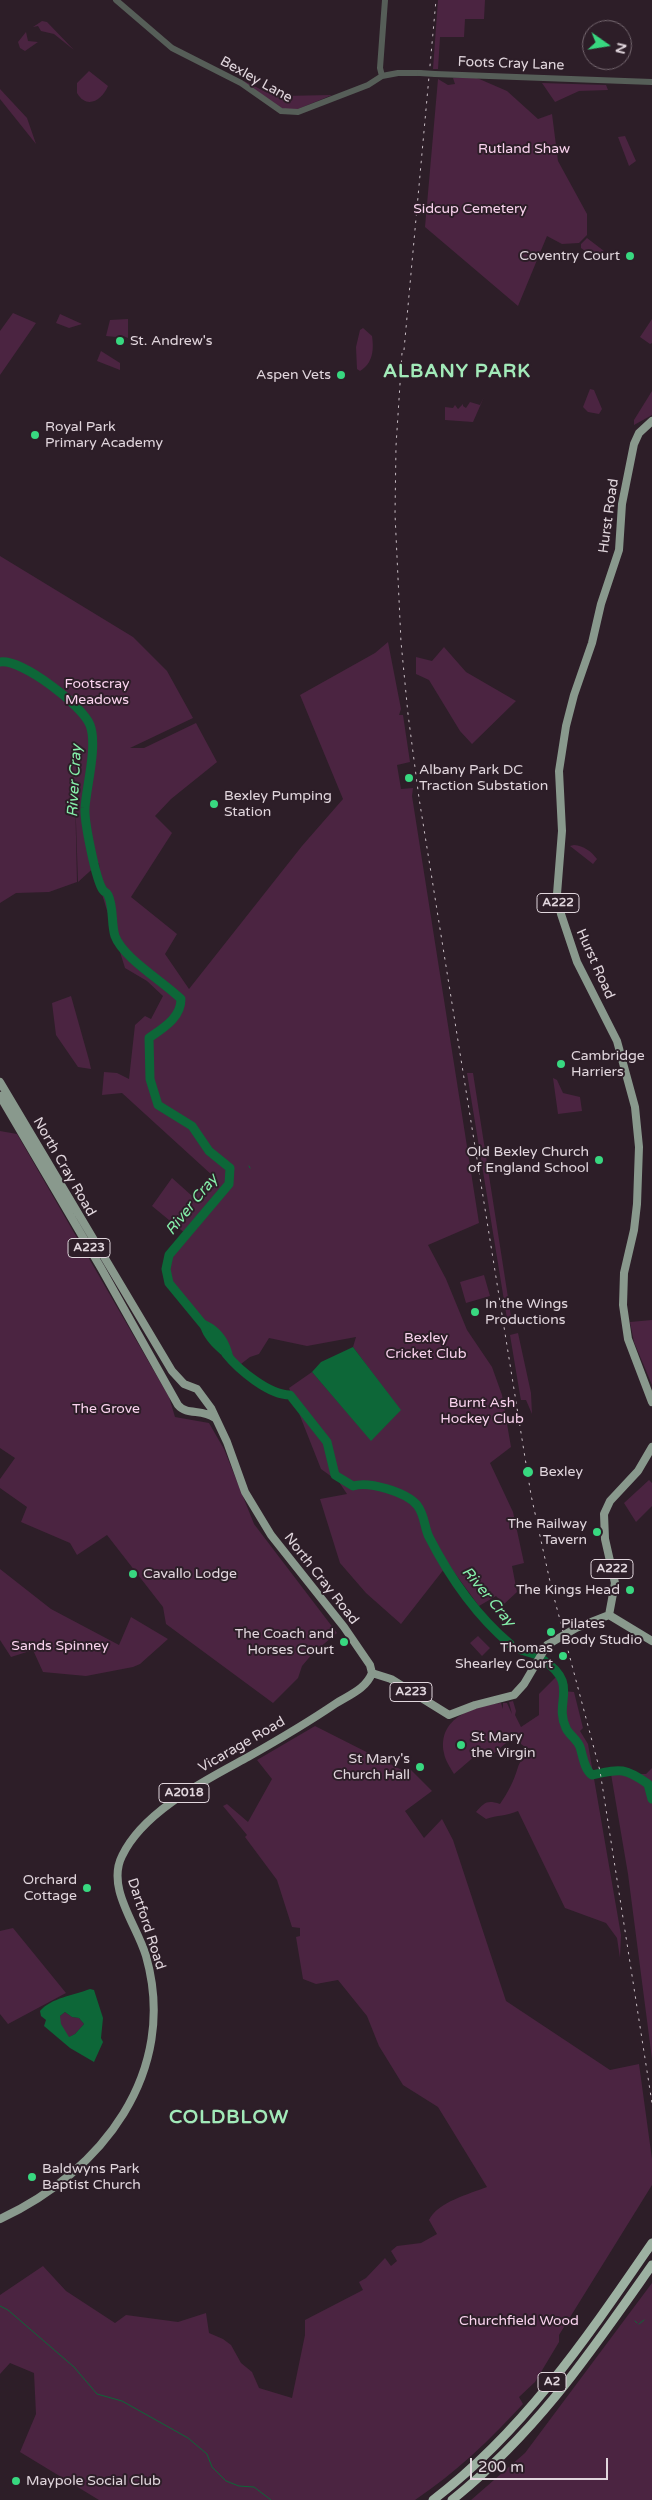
<!DOCTYPE html>
<html>
<head>
<meta charset="utf-8">
<style>
  body { margin:0 }
  #map { position:relative; width:652px; height:2500px; overflow:hidden; background:#2d1e28; font-family:"Varela Round",sans-serif }
  canvas { display:block }
  .north { position:absolute; left:582px; top:20px; width:50px; height:50px; box-sizing:border-box; background:#2d1e28; border:1px solid #756870; border-radius:50%; rotate:103deg; font-size:14px; font-weight:700; line-height:20px; text-align:center; color:#e1d6dd }
  .north::after { content:''; display:block; margin:auto; width:18px; height:22px; background:#38d880; clip-path:polygon(50% 0,100% 100%,50% 72%,0 100%) }
  .scale { position:absolute; left:470px; top:2458px; width:138px; height:22px; box-sizing:border-box; border:2px solid #e1d6dd; border-top:0; padding-left:6px; font-size:15px; line-height:18px; white-space:nowrap; color:#e1d6dd; -webkit-text-stroke:4px #2d1e28; paint-order:stroke }
</style>
</head>
<body>
<div id="map">
<canvas width="652" height="2500"></canvas>
<div class="north">N</div>
<div class="scale">200 m</div>
</div>
<script>
const context = document.querySelector('canvas').getContext('2d');
context.lineJoin = 'round';
function fillPath(path, color) {
  context.fillStyle = color;
  context.fill(path, 'evenodd');
}
function strokePath(path, color, width, dash) {
  context.strokeStyle = color;
  context.lineWidth = width;
  context.lineCap = dash ? 'butt' : 'round';
  context.setLineDash(dash || []);
  context.stroke(path);
}
function drawText(font, color, halo, rows, align = 'center') {
  context.font = font + ' "Varela Round",sans-serif';
  context.lineWidth = 4;
  context.setLineDash([]);
  context.textBaseline = 'middle';
  context.strokeStyle = halo;
  context.fillStyle = color;
  for (const [text, x, y, turn = 0] of rows) {
    context.save();
    context.translate(x, y);
    context.rotate((+turn || 0) * Math.PI / 180);
    context.textAlign = isNaN(turn) ? turn : align;
    if (halo) context.strokeText(text, 0, 0);
    context.fillText(text, 0, 0);
    context.restore();
  }
}
fillPath(new Path2D(`
  M438,0H485L484,19H465L464,37H440L438,69H433Z
  M42,21L47,22L74,50L54,34L41,31L38,26L33,27Z
  M26,32L28,41L38,42L25,51L20,48L18,42Z
  M89,71L108,86C102,100 87,110 77,93V83Z
  M453,78H477L507,91L538,119L552,114L558,161L587,214V235L579,243L562,244L547,236L518,306L425,227L438,79L448,85L455,84Z
  M244,81L266,92L282,96L332,95L298,109H282L243,83Z
  M542,83L606,85L608,90L579,91L555,102Z
  M0,89L27,118L36,144L0,99Z
  M625,136L636,161L629,166L618,137Z
  M587,238L604,251L597,260L581,248V244Z
  M13,313L36,323L0,375V331Z
  M60,314L82,324L69,328L56,323Z
  M128,319V338L120,335L116,337L106,336L110,320Z
  M652,319V343L650,344L640,337Z
  M363,328L372,336C374,350 373,363 360,371L357,369L356,347L360,330Z
  M101,351L120,363V370L97,361Z
  M590,389L594,390L602,409L599,414L588,412L583,407Z
  M652,391V415L634,425V420Z
  M484,397L473,422L445,420V407L453,408L455,405L458,409L463,404V406L466,408L470,402L480,405Z
  M0,556L133,637L167,671L193,718L130,748H144L196,723L217,762L171,799L155,816L172,833L131,897L177,934L165,954L189,989L302,846L343,799L300,695L375,653L388,642L401,709L399,715H403L410,762L397,765L401,789L413,788L412,796L479,1223L428,1245L446,1279L467,1330L492,1367L502,1395L511,1447L490,1463L513,1512L524,1563L512,1566L517,1592L504,1604L496,1596L479,1606L448,1564L401,1624L366,1593L340,1563L320,1499L347,1494L339,1482L321,1469L289,1388L312,1372L371,1440L400,1410L353,1347L356,1337L307,1346L269,1338L259,1354L250,1357L237,1367L169,1283C164,1258 171,1252 186,1234L152,1206L172,1178L191,1195L213,1176L122,1093L102,1095L104,1072L117,1073L129,1079L135,1025L145,1016L151,1019L163,996L147,981L125,968L95,872L100,874L99,863L78,882L75,793L77,882L49,892L16,893L0,903Z
  M444,647L466,672L516,701L472,744L460,731L429,680L416,674V657L432,661Z
  M574,845C584,846 591,851 597,859L593,864L570,846Z
  M71,996L89,1060L91,1069L78,1067L56,1035L52,1003Z
  M467,1073H473L512,1323L508,1325Z
  M553,1078L557,1080L563,1093L580,1097L582,1111L558,1114Z
  M0,1131L17,1134L169,1397L175,1417L209,1423L224,1449L254,1524L337,1633L313,1653L302,1666L298,1678L273,1703L166,1624L163,1607L107,1535L77,1555L70,1543L21,1522L27,1507L0,1488V1479L15,1458L0,1448Z
  M484,1275L490,1296L466,1303L460,1282Z
  M652,1320V1385L634,1342L630,1322Z
  M518,1333L531,1393L532,1414L526,1400H521L520,1395L510,1335Z
  M649,1480L652,1483V1506L636,1522L624,1503Z
  M0,1569L51,1609L119,1645L131,1617L168,1639L140,1664L133,1667L86,1676L43,1672L33,1650L11,1657L0,1640Z
  M478,1636L490,1648L482,1656L470,1643Z
  M556,1677L562,1684V1691L574,1692L583,1728L580,1731L588,1744L621,1935L620,1958L617,1938L606,1923L565,1908L518,1811C507,1816 497,1815 486,1819L476,1812C485,1802 487,1800 500,1804C508,1792 514,1781 518,1767C520,1761 525,1756 528,1749L521,1744L518,1733L493,1754L483,1749L454,1774C450,1767 445,1760 444,1753C437,1717 475,1706 501,1703L503,1709V1703H507L512,1714L509,1702L513,1701L516,1711L515,1715L521,1727L539,1715V1694Z
  M315,1726L406,1772L409,1768L432,1791L405,1811L424,1838L442,1819L453,1840L506,2001L610,2070L639,2064L652,2159V2185L559,2335V2342L535,2382L519,2397L523,2404C491,2439 454,2474 415,2500H99L20,2452L36,2414L34,2373L10,2363L0,2374V2295L43,2266L66,2291L115,2323L126,2315L178,2322L206,2313L209,2333L223,2339L231,2345L241,2363L252,2372L259,2388L292,2398L305,2335V2320L363,2290L359,2282L366,2278L385,2258L391,2266L397,2261L391,2251L397,2246L421,2243L437,2234L429,2220C438,2202 469,2194 487,2187L438,2107L403,2085L379,2046L367,2016L338,1980L316,1984L303,1979L296,1937L300,1936V1928L292,1927L277,1880L245,1837L247,1835L223,1806L227,1804L248,1822L272,1779L257,1760Z
  M652,1768V2059L628,1874L611,1774H646Z
  M13,1928L66,1993L8,2024L0,2014V1931Z
  M65,2012L72,2017L79,2018L84,2024L75,2034L68,2038L60,2024V2016Z
  M652,2283V2500H471L525,2453Z`), '#4b2441');
fillPath(new Path2D(`
  M199,1318C220,1324 231,1340 234,1361L231,1363C217,1351 199,1338 199,1318Z
  M353,1347L401,1410L371,1441L312,1372L321,1362Z
  M90,1989L94,1990L103,2018L101,2038L103,2042L94,2062L70,2048L44,2026L46,2020L41,2016L40,2011C51,1998 74,1995 90,1989ZM65,2012L72,2017L79,2018L84,2024L75,2034L69,2037L61,2024L60,2016Z`), '#0d6738');
strokePath(new Path2D(`
  M249,1166L250,1168
  M0,2306L8,2310L74,2367L97,2394L122,2401L188,2438L207,2454L212,2467L226,2481L239,2486L254,2487L271,2500
  M635,2321L637,2323
  M639,2324L644,2320`), '#0d6738', 1);
strokePath(new Path2D(`
  M0,662C22,659 82,705 90,725C98,745 86,788 85,808C84,821 96,881 103,890C105,893 106,891 108,895C114,907 111,924 115,936C123,958 164,982 181,999C181,1018 163,1028 149,1038L150,1079L158,1105L192,1126L209,1151L230,1168L229,1184L169,1255L166,1269L169,1283L206,1328
  M226,1354C239,1370 269,1395 290,1395L327,1442L335,1475L353,1486C369,1481 406,1492 417,1505C425,1515 424,1527 429,1537C449,1576 477,1616 510,1644
  M521,1650L534,1654
  M542,1659C581,1685 553,1701 566,1728C569,1735 577,1739 580,1747C583,1756 584,1769 592,1775C620,1769 624,1767 648,1784L652,1799`), '#0d6738', 9);
strokePath(new Path2D(`
  M116,0L172,48L241,83L281,111L298,112L368,85L382,76L398,73H420
  M435,74L652,82
  M382,76L380,68L385,0`), '#565e58', 6);
strokePath(new Path2D(`
  M652,421L639,433L634,444L622,504L619,550L601,604L592,643L574,695L566,726L559,771L562,831L557,894L561,914L577,962L617,1041L635,1107L639,1147L637,1204L634,1230L624,1273L623,1305L628,1339L652,1402
  M0,1082L172,1371L184,1384L197,1389L211,1408L227,1442L245,1492L271,1535L344,1627L370,1665L372,1673
  M0,1096L101,1268L178,1405C187,1416 202,1408 215,1418
  M609,1615L652,1641
  M372,1673L391,1679L449,1715L475,1705L514,1695L524,1684L547,1645L576,1628L609,1615L615,1583L605,1539L604,1514L610,1501L638,1471L652,1447
  M0,2219C102,2172 179,2072 146,1956C137,1925 106,1888 122,1856C143,1811 206,1780 248,1757C278,1740 307,1723 335,1704C349,1695 366,1689 372,1673`), '#89998d', 8);
strokePath(new Path2D(`
  M433,2500C524,2431 588,2336 652,2243
  M452,2500C537,2432 590,2353 652,2265`), '#9db1a2', 9);
strokePath(new Path2D(`
  M404,350L436,0
  M402,353L396,446L395,514L401,642L408,714L419,798L531,1495L551,1586L600,1771L652,2103`), '#cabfc6', 1, [2.5, 5]);
strokePath(new Path2D(`
  M420,73L435,74`), '#565e58', 6);
for (const [x, y, r, color] of [
  [630,256,5,"#38d880"],
  [120,341,5,"#38d880"],
  [341,375,5,"#38d880"],
  [35,435,5,"#38d880"],
  [409,778,5,"#38d880"],
  [214,804,5,"#38d880"],
  [561,1064,5,"#38d880"],
  [599,1160,5,"#38d880"],
  [475,1312,5,"#38d880"],
  [528,1472,6,"#38d880"],
  [597,1532,5,"#38d880"],
  [133,1574,5,"#38d880"],
  [630,1590,5,"#38d880"],
  [551,1632,5,"#38d880"],
  [344,1642,5,"#38d880"],
  [563,1656,5,"#38d880"],
  [461,1745,5,"#38d880"],
  [420,1767,5,"#38d880"],
  [87,1888,5,"#38d880"],
  [32,2177,5,"#38d880"],
  [16,2481,5,"#38d880"]
]) {
  const dot = new Path2D();
  dot.arc(x, y, r, 0, 2 * Math.PI);
  context.fillStyle = color;
  context.fill(dot);
  strokePath(dot, '#2d1e28', 2);
}
for (const [x, y, w] of [
  [558,903,42],
  [89,1248,42],
  [612,1569,42],
  [411,1692,42],
  [184,1793,50],
  [552,2382,28]
]) {
  const box = new Path2D();
  box.roundRect(x - w / 2, y - 9.5, w, 19, 4);
  context.fillStyle = '#2d1e28';
  context.fill(box);
  strokePath(box, '#e1d6dd', 1);
}
drawText('bold 12px', '#e1d6dd', null, [
  ["A222",558,903],
  ["A223",89,1248],
  ["A222",612,1569],
  ["A223",411,1692],
  ["A2018",184,1793],
  ["A2",552,2382]
]);
drawText('14px', '#e1d6dd', '#2d1e28', [
  ["Foots Cray Lane",511,64,2],
  ["Bexley Lane",256,80,29],
  ["Hurst Road",609,516,-82],
  ["Hurst Road",595,964,66],
  ["North Cray Road",64,1167,60],
  ["North Cray Road",321,1579,52],
  ["Vicarage Road",242,1745,-30],
  ["Dartford Road",146,1924,72]
]);
drawText('14px', '#fad3ee', '#2d1e28', [
  ["Rutland Shaw",524,149],
  ["Sidcup Cemetery",470,209],
  ["Footscray",97,684],
  ["Meadows",97,700],
  ["Bexley",426,1338],
  ["Cricket Club",426,1354],
  ["Burnt Ash",482,1403],
  ["Hockey Club",482,1419],
  ["The Grove",106,1409],
  ["Sands Spinney",60,1646],
  ["Churchfield Wood",519,2321]
]);
drawText('14px', '#e1d6dd', '#2d1e28', [
  ["Coventry Court",620,256,"right"],
  ["St. Andrew's",130,341],
  ["Aspen Vets",331,375,"right"],
  ["Royal Park",45,427],
  ["Primary Academy",45,443],
  ["Albany Park DC",419,770],
  ["Traction Substation",419,786],
  ["Bexley Pumping",224,796],
  ["Station",224,812],
  ["Cambridge",571,1056],
  ["Harriers",571,1072],
  ["Old Bexley Church",589,1152,"right"],
  ["of England School",589,1168,"right"],
  ["In the Wings",485,1304],
  ["Productions",485,1320],
  ["Bexley",539,1472],
  ["The Railway",587,1524,"right"],
  ["Tavern",587,1540,"right"],
  ["Cavallo Lodge",143,1574],
  ["The Kings Head",620,1590,"right"],
  ["Pilates",561,1624],
  ["Body Studio",561,1640],
  ["The Coach and",334,1634,"right"],
  ["Horses Court",334,1650,"right"],
  ["Thomas",553,1648,"right"],
  ["Shearley Court",553,1664,"right"],
  ["St Mary",471,1737],
  ["the Virgin",471,1753],
  ["St Mary's",410,1759,"right"],
  ["Church Hall",410,1775,"right"],
  ["Orchard",77,1880,"right"],
  ["Cottage",77,1896,"right"],
  ["Baldwyns Park",42,2169],
  ["Baptist Church",42,2185],
  ["Maypole Social Club",26,2481]
], 'left');
drawText('italic 15px', '#86f0ab', '#2d1e28', [
  ["River Cray",75,781,-87],
  ["River Cray",192,1205,-51],
  ["River Cray",488,1597,50]
]);
context.letterSpacing = '1px';
drawText('bold 19px', '#a2eab9', '#2d1e28', [
  ["ALBANY PARK",457,372],
  ["COLDBLOW",229,2118]
]);
context.letterSpacing = '0px';
</script>
</body>
</html>
